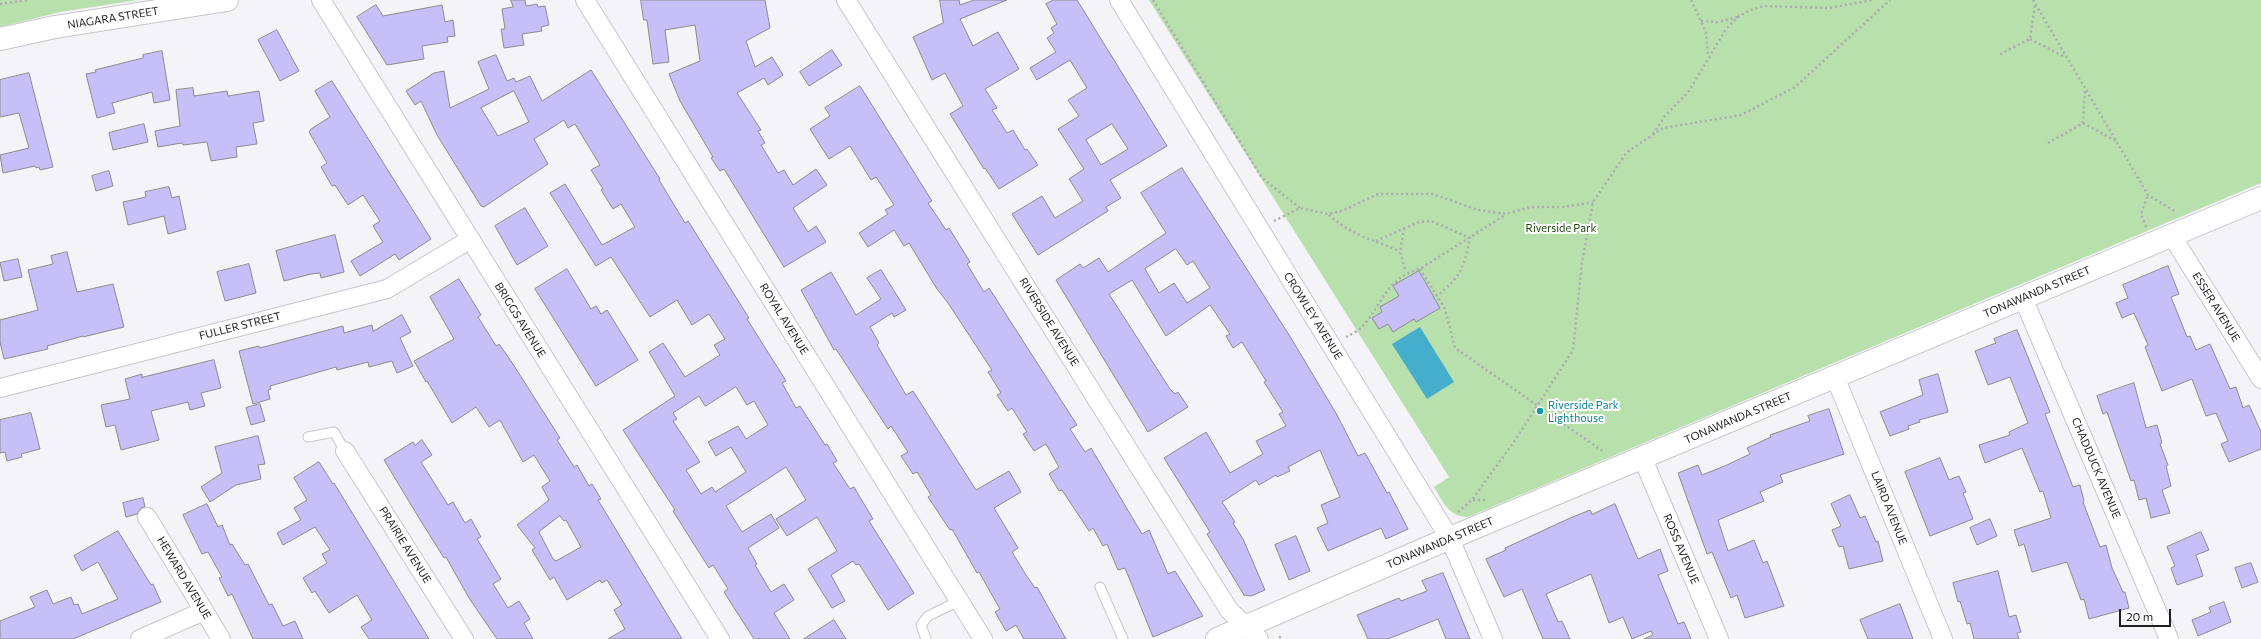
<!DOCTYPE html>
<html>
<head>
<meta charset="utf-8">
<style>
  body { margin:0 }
  #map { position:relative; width:2261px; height:639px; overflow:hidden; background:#f4f3f8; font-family:Commissioner,sans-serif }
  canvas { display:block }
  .scale { position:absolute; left:2119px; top:609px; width:52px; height:18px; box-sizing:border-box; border:2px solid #1e1e20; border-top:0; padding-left:5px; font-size:12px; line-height:14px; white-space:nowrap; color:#1e1e20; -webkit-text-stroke:3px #fff; paint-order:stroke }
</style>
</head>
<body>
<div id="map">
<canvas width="2261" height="639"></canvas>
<div class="scale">20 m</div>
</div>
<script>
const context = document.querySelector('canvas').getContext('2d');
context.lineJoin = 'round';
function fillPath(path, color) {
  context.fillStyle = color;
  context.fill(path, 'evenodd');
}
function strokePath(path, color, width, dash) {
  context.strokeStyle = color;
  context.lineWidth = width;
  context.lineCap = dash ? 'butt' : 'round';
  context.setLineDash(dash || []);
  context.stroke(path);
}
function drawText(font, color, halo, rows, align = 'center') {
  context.font = font + ' Commissioner,sans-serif';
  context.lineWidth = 4;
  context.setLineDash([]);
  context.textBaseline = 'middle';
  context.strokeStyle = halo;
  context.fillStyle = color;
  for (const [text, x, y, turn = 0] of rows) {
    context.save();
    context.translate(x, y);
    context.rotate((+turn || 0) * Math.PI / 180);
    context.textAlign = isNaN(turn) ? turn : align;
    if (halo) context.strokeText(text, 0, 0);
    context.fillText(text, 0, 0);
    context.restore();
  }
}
fillPath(new Path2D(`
  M0,0H138L60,12L0,27Z
  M1149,0H2261V183L1468,517C1449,517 1443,502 1434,487L1449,477Z`), '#b8e0ac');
fillPath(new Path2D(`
  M1420,327L1454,382L1427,399L1392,344Z`), '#45aecc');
const building = new Path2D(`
  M511,0H525L526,6L537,4L538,7L545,6L549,25L541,27L542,31L522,34L524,45L504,48L501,29H505L502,9L513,7Z
  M641,0H765L770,28L746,41L755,67L772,57L783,75L768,85L764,78L737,93L761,130L758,131L765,143L761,145L778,173L784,170L793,185L816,169L827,185L793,208L808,232L816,226L826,242L784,267L724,169L720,171L711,158L713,157L680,101L669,74L700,61L695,25L665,30L669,62L653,64L647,20H644Z
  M940,0H959L960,5L974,0H1007L960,19L973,46L998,32L1019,69L985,89L997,108L992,110L1007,133L1013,130L1025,150L1027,149L1038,165L999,189L985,168L984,169L950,114L963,106L945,73L932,80L913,37L943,23Z
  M1054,0H1077L1167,146L1110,180L1121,198L1106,207L1108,211L1038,255L1012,214L1042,196L1055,218L1083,201L1069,179L1084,169L1058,129L1079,116L1068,100L1087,88L1070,60L1037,80L1030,68L1056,52L1047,38L1054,33L1051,28L1057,24L1046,4ZM1112,124L1128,149L1101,165L1086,140Z
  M376,5L383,16L442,5L445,22L453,20L455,36L447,37L448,42L422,46L424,59L387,65L357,17Z
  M277,30L299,71L280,81L258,40Z
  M832,50L842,65L809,86L800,72Z
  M162,51L170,100L154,103L152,92L112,103L115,113L97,118L86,74L96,72L95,70L143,58V55Z
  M496,55L507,81L514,78L516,82L530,76L542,101L591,70L660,179L659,180L685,223L688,221L749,318L747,319L786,381L782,383L796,408L800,406L825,445L827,444L837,461L833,463L850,489L854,487L864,504L873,519L869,521L914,593L888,610L859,564L856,565L853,561L831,575L845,601L832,608L808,569L837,551L817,517L787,536L776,519L806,500L786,467L726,506L742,532L771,514L779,528L748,548L757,564L755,565L771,592L784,584L794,600L774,613L790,639H754L724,592L728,589L713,565L709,568L673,511L675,510L623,430L675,396L649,352L663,343L685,377L720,355L714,345L725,339L709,314L692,325L677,300L650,317L611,257L596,266L550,193L565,184L602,245L635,227L621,204L613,209L601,190L603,189L591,170L600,165L575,124L568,128L564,120L534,139L548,164L484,207L481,206L437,135L421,101L415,105L406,91L434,73L444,71L450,108L489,89L478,62ZM514,91L529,122L498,136L481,108ZM736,387L747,405L754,401L768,425L746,439L738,426L708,442L716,456L731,447L746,472L715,492L712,487L701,494L686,470L700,462L673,421L677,419L673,413L699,396L705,406Z
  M29,73L53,167L40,170L39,167L36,168L35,166L3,173L0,155L29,148L19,113L0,117V80Z
  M332,81L431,239L399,260L395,254L360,276L351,261L383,242L373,226L380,221L363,195L348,205L335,185L332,186L321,167L327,163L309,132L311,129L330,117L315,91Z
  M860,86L932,201L928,203L946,230L949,228L970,262L967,264L984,292L989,288L1077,425L1070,429L1085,452L1091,448L1142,534L1149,530L1168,574L1175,571L1203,616L1153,637L1125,568L1118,570L1107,544L1103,546L1093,528L1089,531L1062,490L1059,491L1049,474L1059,467L1046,444L1034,451L1023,434L1027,432L1012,408L1008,411L997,395L1001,393L988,372L992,370L948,303L937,289L909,243L904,246L894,230L868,247L859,233L888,214L885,210L894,205L876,177L871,180L850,146L829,159L810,129L830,116L825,108Z
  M193,88L194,96L227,91L228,96L259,91L264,121L253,123L257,144L236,147L237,157L211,161L207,142L183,145L182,143L158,147L155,131L180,126L176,90Z
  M144,124L148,142L113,150L109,133Z
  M1182,168L1291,338L1337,415L1358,456L1365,453L1387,493L1389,492L1408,529L1386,539L1381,528L1328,551L1317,528L1328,523L1321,505L1340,497L1320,450L1288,467L1290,471L1277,477L1276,475L1259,485L1256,480L1222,502L1235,522L1233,523L1243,539L1265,590L1251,596L1244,595L1207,534L1210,532L1164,458L1206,432L1230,473L1263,454L1256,441L1286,426L1279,414L1283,412L1264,382L1266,381L1242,342L1233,348L1226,336L1230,334L1210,305L1166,336L1132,280L1109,294L1170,389L1175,394L1178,392L1188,407L1148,432L1056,280L1080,264L1083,268L1099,258L1108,272L1166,233L1141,193ZM1176,249L1187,265L1193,261L1210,288L1187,303L1174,283L1159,293L1145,269Z
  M109,171L113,186L96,191L92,176Z
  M169,187L172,198L179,196L186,229L168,234L164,216L128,225L123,202L146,197L145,192Z
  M525,208L548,246L517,265L495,226Z
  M335,235L344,272L321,278L320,273L311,274L284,281L276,251Z
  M67,252L77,292L113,284L124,327L83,337V336L47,346L48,349L4,359L0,342V320L38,310L28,270L53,264L51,256Z
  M18,259L22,277L4,281L0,263Z
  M249,264L256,293L225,301L217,272Z
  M2168,266L2179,294L2171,297L2187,337L2190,336L2196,350L2210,344L2230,389L2236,387L2243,408L2249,405L2261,432V449L2229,462L2221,444L2228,441L2216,413L2206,416L2192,379L2162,391L2145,347L2148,345L2134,313L2122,318L2116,303L2128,298L2123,285Z
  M567,269L591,309L596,306L601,314L607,310L638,360L596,386L535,289Z
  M881,270L906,310L894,317L892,313L870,327L879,343L877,345L906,395L913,391L976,490L1009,471L1021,492L994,508L1018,548L1012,552L1026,575L1035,588L1037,587L1066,639H1024L1016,625L1006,631L995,612L1000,609L979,572L977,573L952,529L950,530L928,497L931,495L917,472L913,474L901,456L908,452L891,426L888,429L836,349L834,350L801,290L831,272L856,315L881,299L867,278Z
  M1419,271L1440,308L1416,322L1414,319L1393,332L1388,324L1379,329L1372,318L1382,312L1380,307L1399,296L1393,286Z
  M459,279L481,315L478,317L496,346L499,344L511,361L560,438L557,440L574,467L577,465L589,486L592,484L601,499L598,500L682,639H608L625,629L614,610L622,605L607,580L602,583L600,580L567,600L554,577L550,580L532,550L535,548L517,525L549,500L542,487L550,481L534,455L523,462L500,420L489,427L476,407L452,423L427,381L426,382L414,361L454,339L430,297ZM560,516L564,521L566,520L581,547L556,561L553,559L539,532Z
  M402,315L411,332L400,338L413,366L397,373L392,361L369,367L368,362L337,370L336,367L270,386L271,389L268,390L270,399L253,404L239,351L259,346L260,348L343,326L344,333L372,325L373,331Z
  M2017,330L2050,412L2045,414L2073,487L2080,485L2084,501L2083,502L2100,547L2106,545L2112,568L2123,592H2125L2129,608L2089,619L2084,599L2081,600L2067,562L2032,572L2024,544L2019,546L2014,530L2051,518L2043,491L2040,492L2022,448L1985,463L1979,445L2010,435L2009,432L2028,423L2010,377L1988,385L1975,351L1996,343L1994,339Z
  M214,360L221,388L201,393L205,406L190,410L188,402L151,411L159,440L121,450L115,425L106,427L101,405L130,399L125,379L142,374V377Z
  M1938,374L1948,412L1919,420L1920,422L1908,426L1909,429L1890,436L1880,412L1923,395L1919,380Z
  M2134,383L2146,428L2157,425L2162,443L2160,444L2168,465L2166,466L2171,486L2162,490L2170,513L2151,518L2146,498L2139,500L2134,480L2131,481L2107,412L2103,414L2097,396Z
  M260,404L265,421L251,425L246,408Z
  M1829,409L1844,454L1780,475L1783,482L1760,492L1764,501L1718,520L1728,551L1754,540L1763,563L1767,561L1784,606L1745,618L1737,595L1731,598L1712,552L1707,554L1678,473L1698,465L1702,475L1727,465L1750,454L1747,448L1771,437L1770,435L1810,421L1808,416Z
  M31,413L40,449L21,454L22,457L7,461L5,452L0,453V420Z
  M258,436L265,464L258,465L261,479L236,485L210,502L201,487L222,473L215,447Z
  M422,440L432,455L421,462L448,505L453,502L465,523L471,519L481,537L477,539L501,579L493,584L508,608L519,601L530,619L524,623L533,639H497L469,598L446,557L444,558L419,518L384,460L413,442L415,445Z
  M1940,458L1949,480L1959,476L1966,492L1963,493L1973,519L1930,536L1905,472Z
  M319,462L333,484L334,483L429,639H369L361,627L372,620L357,595L329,613L315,591L312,593L303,578L327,563L322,554L330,550L315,527L283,545L277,533L301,520L294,508L307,500L294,478Z
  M1850,495L1860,518L1865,516L1876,542L1878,541L1883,561L1849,569L1843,546L1839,547L1832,530L1841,526L1831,504Z
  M143,498L145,507L141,508L137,514L126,517L123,503Z
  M207,504L218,527L222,525L230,545L232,544L245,565L248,564L269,605L272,604L283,626L295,621L303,639H253L232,594L228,596L219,578L222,577L208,552L202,554L183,515Z
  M1615,504L1638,559L1660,549L1668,571L1658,575L1678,624L1684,622L1691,639H1644L1653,635L1651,631L1632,639L1623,617L1609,623L1591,574L1546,594L1558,622L1562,621L1570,639H1543L1522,589L1504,597L1486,559L1506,550L1505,548L1568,519L1590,510L1592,514Z
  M1990,519L1997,536L1977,545L1970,528Z
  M118,531L151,585L153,584L161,602L73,639H0V621L35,607L30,597L47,590L53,604L71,597L74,605L78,604L82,614L118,599L98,562L82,571L74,556Z
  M2201,532L2209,550L2196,555L2203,576L2177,585L2171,568L2175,566L2167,547Z
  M1296,536L1310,571L1289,580L1275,545Z
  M2251,563L2258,582L2242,588L2235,568Z
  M1998,571L2009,617L2016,615L2021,632L2017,633L2019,639H1974L1970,623L1967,624L1960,601L1958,602L1953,583Z
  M1443,573L1470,639H1446L1438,619L1388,639H1368L1357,615L1399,598L1401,601L1427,591L1422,581Z
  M2224,602L2231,622L2198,636L2192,620L2211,612L2209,608Z
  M1900,604L1913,639H1868L1860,620Z
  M834,620L846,639H804Z`);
fillPath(building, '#c7bff7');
strokePath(building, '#8c8b8f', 1);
const service = new Path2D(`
  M308,437L334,432L345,451
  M1100,587L1123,639
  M926,639L921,625L928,616L959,601`);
const minor = new Path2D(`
  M321,0L720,639
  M585,0L983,639
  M846,0L1229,610L1259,639
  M1119,0L1450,539L1493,639
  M2172,236L2261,379
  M2023,298L2169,639
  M1835,377L1943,639
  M0,388L387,289L469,240
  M345,451L464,639
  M1643,459L1719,639
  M147,517L221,639
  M140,639L204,611`);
const tertiary = new Path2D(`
  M1217,639L1436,544L2261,198`);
const secondary = new Path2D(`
  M0,39L55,27L227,0`);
strokePath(service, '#c7c6cb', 11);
strokePath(minor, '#c7c6cb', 20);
strokePath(tertiary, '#c7c6cb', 24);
strokePath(secondary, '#c7c6cb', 24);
strokePath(new Path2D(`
  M1153,0L1262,178L1300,208
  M1691,0L1706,32L1708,56
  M2033,0L2148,195L2176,212
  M0,4L28,0
  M1701,21L1718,22L1738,17
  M2030,39L2065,57
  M2000,54L2030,39L2035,5
  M2083,123L2116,141
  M1653,134L1665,116L1689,91L1726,29L1738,17L1750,10L1764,6L1829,8L1872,0
  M2048,143L2083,123L2085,89
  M1329,215C1338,223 1348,230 1360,235C1373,242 1387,244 1400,252
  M1274,221L1300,208L1328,214L1342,211L1378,194H1433L1478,210L1506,214L1530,207H1564L1593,202
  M2146,227L2141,214L2148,195
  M1404,228L1400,252L1406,272
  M1376,241L1419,222L1431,221L1470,238C1464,267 1461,277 1437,296
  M1420,269L1445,309L1455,348L1604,452
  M1346,337C1352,334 1360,330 1364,325C1383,302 1388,277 1420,269L1505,215
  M1473,500H1488
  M1458,512L1472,500L1516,439L1573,350L1582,262L1593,202L1627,152L1663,128L1741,115L1795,87L1890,0
  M1279,637L1284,638`), '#ababaf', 2.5, [2, 3]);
strokePath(service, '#fff', 9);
strokePath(minor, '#fff', 18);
strokePath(tertiary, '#fff', 22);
strokePath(secondary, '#fff', 22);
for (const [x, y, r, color] of [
  [1540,411,4,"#0f9aa8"]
]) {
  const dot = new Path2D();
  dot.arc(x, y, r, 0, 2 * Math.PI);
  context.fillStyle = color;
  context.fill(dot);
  strokePath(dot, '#fff', 1.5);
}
drawText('11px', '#1e1e20', '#fff', [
  ["NIAGARA STREET",113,18,-9],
  ["TONAWANDA STREET",2037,292,-23],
  ["ESSER AVENUE",2216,307,58],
  ["CROWLEY AVENUE",1313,316,58],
  ["ROYAL AVENUE",784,319,58],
  ["BRIGGS AVENUE",520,320,58],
  ["RIVERSIDE AVENUE",1049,322,58],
  ["FULLER STREET",240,326,-14],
  ["TONAWANDA STREET",1738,418,-23],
  ["CHADDUCK AVENUE",2096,468,67],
  ["LAIRD AVENUE",1889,508,68],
  ["TONAWANDA STREET",1440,543,-23],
  ["PRAIRIE AVENUE",405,545,58],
  ["ROSS AVENUE",1681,549,67],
  ["HEWARD AVENUE",184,578,59]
]);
drawText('11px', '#1d450d', '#fff', [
  ["Riverside Park",1561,228]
]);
drawText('11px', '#0d838f', '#fff', [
  ["Riverside Park",1548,405],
  ["Lighthouse",1548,418]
], 'left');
</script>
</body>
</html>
